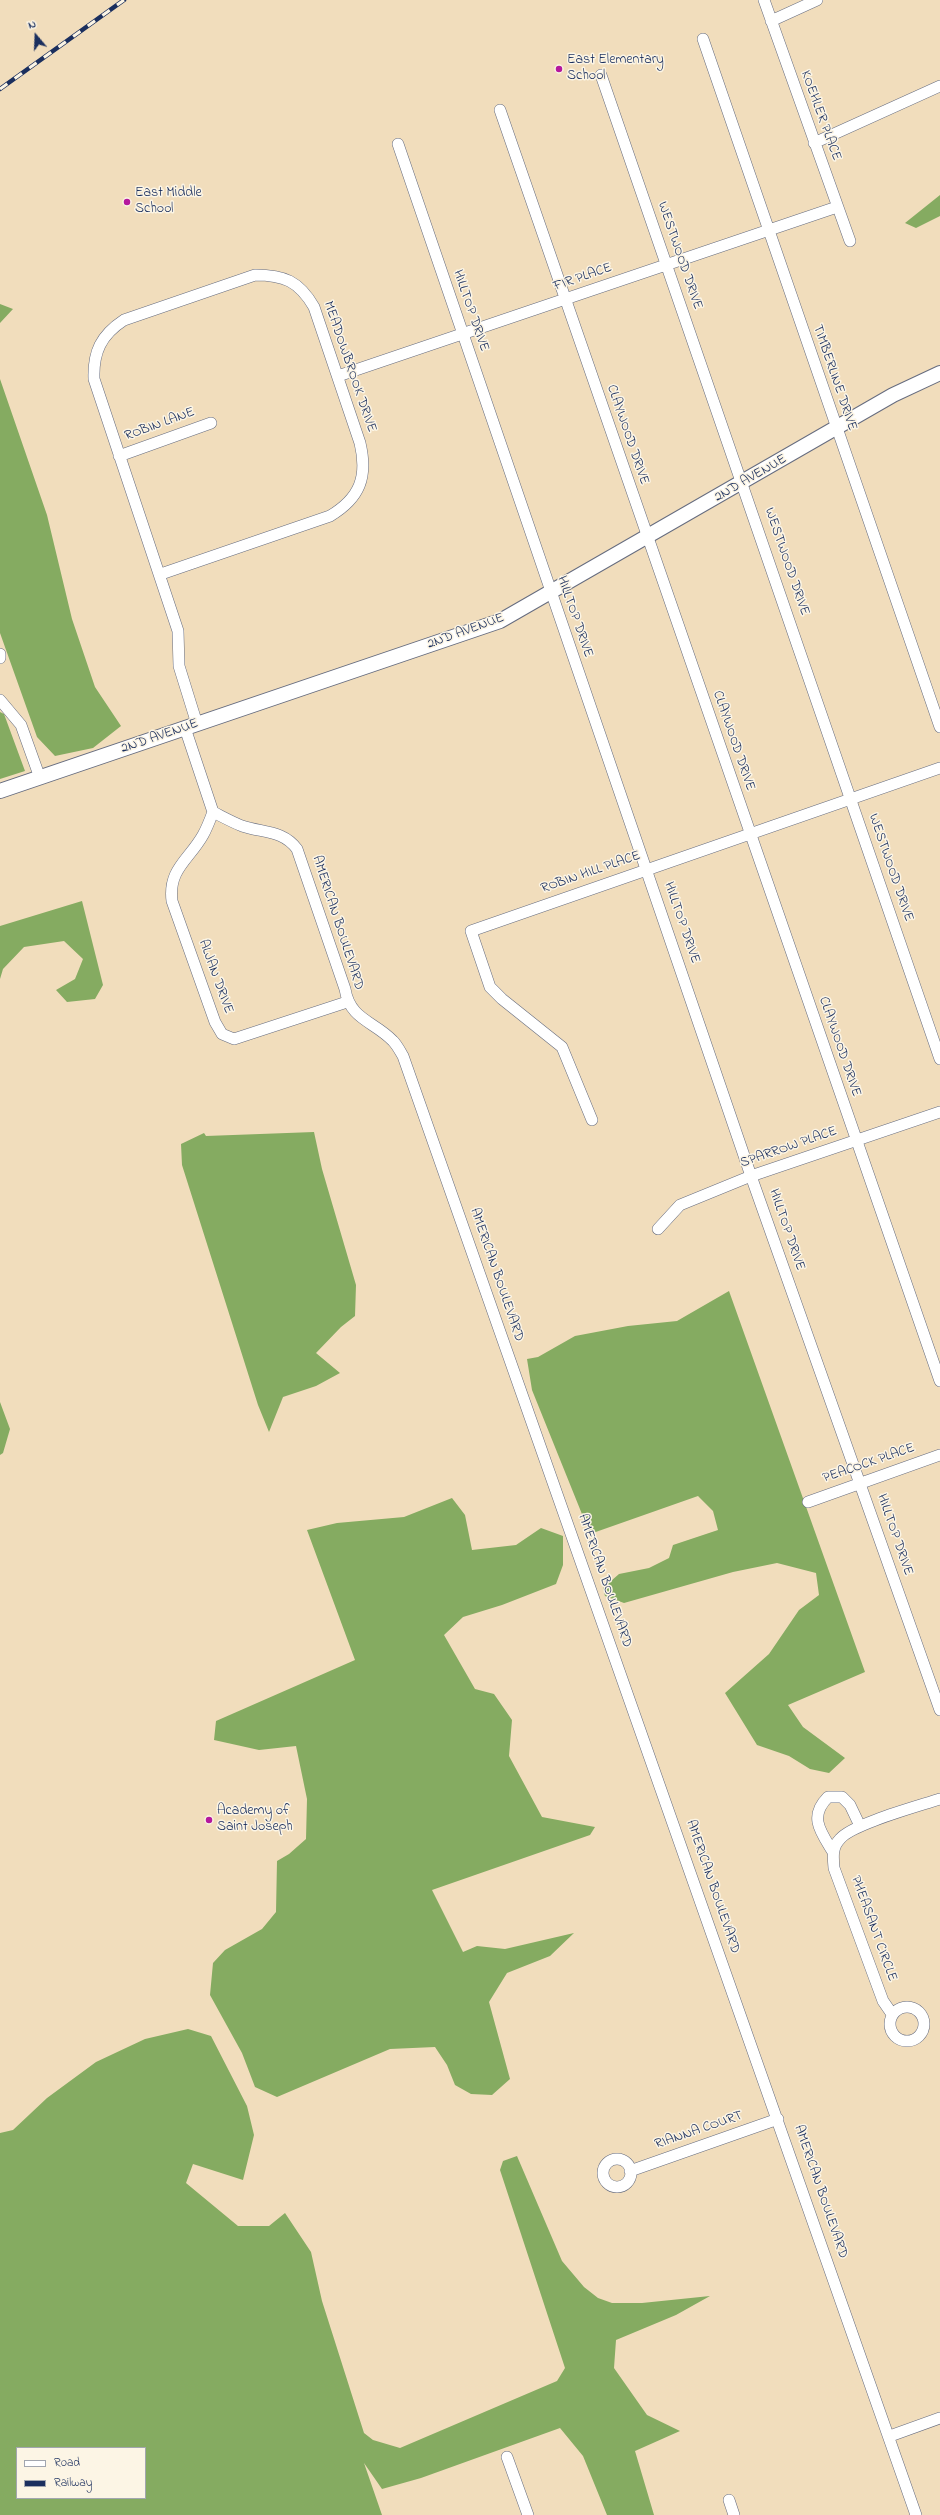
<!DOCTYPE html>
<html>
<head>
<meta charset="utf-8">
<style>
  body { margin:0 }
  #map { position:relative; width:940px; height:2515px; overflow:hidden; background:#f1ddbc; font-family:"Indie Flower",sans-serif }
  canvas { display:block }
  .legend { position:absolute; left:16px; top:2447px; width:130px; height:52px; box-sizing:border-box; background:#fcf5e5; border:1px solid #a2a6af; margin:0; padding:5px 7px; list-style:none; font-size:12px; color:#1b2f5e }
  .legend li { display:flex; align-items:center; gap:8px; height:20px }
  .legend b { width:20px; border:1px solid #a2a6af }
  .north { position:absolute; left:16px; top:16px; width:40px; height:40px; -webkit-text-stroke:3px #fcf5e5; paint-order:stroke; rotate:341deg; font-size:11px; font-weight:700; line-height:16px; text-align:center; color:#1b2f5e }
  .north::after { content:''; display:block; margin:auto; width:14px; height:18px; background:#1b2f5e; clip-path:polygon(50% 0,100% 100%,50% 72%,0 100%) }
</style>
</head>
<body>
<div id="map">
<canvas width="940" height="2515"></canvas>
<ul class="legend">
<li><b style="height:5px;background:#fff"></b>Road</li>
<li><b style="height:5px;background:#1b2f5e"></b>Railway</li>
</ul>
<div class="north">N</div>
</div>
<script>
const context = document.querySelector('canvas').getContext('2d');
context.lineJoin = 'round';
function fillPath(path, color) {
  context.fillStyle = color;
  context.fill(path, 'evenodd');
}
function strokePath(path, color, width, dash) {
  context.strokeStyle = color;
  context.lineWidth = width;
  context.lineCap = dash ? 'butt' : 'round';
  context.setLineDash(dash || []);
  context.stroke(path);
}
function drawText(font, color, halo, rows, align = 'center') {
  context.font = font + ' "Indie Flower",sans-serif';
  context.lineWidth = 3;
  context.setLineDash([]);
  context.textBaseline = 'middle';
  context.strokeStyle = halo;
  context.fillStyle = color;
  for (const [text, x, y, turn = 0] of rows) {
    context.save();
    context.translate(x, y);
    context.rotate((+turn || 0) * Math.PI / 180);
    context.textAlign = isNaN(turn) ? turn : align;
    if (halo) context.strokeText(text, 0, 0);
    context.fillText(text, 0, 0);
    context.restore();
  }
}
fillPath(new Path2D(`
  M940,195V216L916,228L905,223Z
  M0,304L13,309L0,323Z
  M0,379L47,515L72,619L95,687L121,726L93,748L55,756L37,737L0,633Z
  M0,712L4,714L25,771L0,779Z
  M82,901L103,985L95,999L67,1002L56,990L75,979L83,959L64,941L24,947L3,969L0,979V926Z
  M314,1132L322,1169L356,1285L355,1316L341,1327L316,1353L340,1373L316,1386L283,1397L269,1432L258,1405L182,1165L181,1144L204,1133L206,1136Z
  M729,1291L865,1672L788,1705L803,1727L845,1758L829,1773L810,1769L789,1756L757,1745L725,1693L769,1654L799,1610L819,1595L816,1573L777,1563L733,1572L624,1603L605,1596L603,1588L619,1574L649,1568L669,1558L673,1545L718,1530L713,1511L698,1496L590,1534L532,1390L527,1359L538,1357L575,1336L628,1326L677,1321Z
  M0,1402L10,1429L3,1453L0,1455Z
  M452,1498L465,1515L472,1550L516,1545L541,1528L563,1536V1565L556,1584L502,1605L463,1617L444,1635L475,1689L494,1694L512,1720L509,1756L542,1817L595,1827L590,1835L432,1890L463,1952L477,1946L505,1949L574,1933L550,1956L507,1973L489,2002L510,2079L492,2095L471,2094L455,2085L447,2065L435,2047L390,2049L277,2097L255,2087L242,2053L210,1995L213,1963L225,1950L262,1929L276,1912L277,1861L289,1854L306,1839L307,1799L296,1746L259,1750L214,1740L216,1721L355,1660L307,1530L337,1523L404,1517Z
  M188,2029L211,2036L247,2106L254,2135L243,2180L193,2164L186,2183L238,2226H269L285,2213L311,2252L322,2301L364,2433L373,2440L400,2448L557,2381L565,2368L500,2170L503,2161L517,2156L562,2261L584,2287L598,2298L612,2303H642L710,2296L676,2315L616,2340L614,2368L647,2415L680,2431L635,2451L654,2515H607L583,2456L560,2428L421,2478L382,2489L364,2463L382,2515H0V2133L13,2130L47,2098L96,2062L145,2039ZM17,2448H145V2498H17Z`), '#85ab61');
const minor = new Path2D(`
  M764,0L850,241
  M771,21L817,0
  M703,39L940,727
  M601,75L940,1059
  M500,110L940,1381
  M814,143L940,86
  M398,144L751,1176L940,1710
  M338,376L837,207
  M119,456L211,423
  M161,574L330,516C360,498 368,477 360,443L314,307C299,281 284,275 255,275L124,320C101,335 93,352 94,379L178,631L179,666L197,724
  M0,654V658
  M0,700L21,725L40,778
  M185,728L213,812C223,817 232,822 242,826C263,833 283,830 297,849L345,989C350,1020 374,1021 393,1041C397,1045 400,1051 403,1056L916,2515
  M213,812C210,820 207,828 203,835C189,860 168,869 172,901L215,1022L222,1034L234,1039L347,1002
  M592,1120L562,1047L502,999L490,987L471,931L940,768
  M658,1229L680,1205L751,1176L940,1112
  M808,1502L940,1455
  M833,1852C821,1832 808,1817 828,1797H842L850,1805L860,1826
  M890 2024a17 17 0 1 1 34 0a17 17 0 1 1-34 0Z
  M892,2014L883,2001L834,1868C833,1857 832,1847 840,1839C852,1824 919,1806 940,1799
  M603 2173a14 14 0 1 1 28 0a14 14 0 1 1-28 0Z
  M630,2171L778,2119
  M890,2436L940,2418
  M507,2457L528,2515
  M729,2500L734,2515`);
const tertiary = new Path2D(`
  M0,791L500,621L893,395L940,373`);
strokePath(minor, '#666c7f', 12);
strokePath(tertiary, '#666c7f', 16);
strokePath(minor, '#fff', 11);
strokePath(tertiary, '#fff', 14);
const rail = new Path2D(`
  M0,89L124,0`);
strokePath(rail, '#1b2f5e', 4.5);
strokePath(rail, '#fcf5e5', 3, [9]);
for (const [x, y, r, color] of [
  [559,69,4,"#b5179e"],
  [127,202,4,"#b5179e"],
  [209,1820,4,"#b5179e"]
]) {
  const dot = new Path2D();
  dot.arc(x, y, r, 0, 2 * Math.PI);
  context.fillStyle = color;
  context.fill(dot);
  strokePath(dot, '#fcf5e5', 1.5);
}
drawText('14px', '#1b2f5e', '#fcf5e5', [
  ["East Elementary",567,61],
  ["School",567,77],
  ["East Middle",135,194],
  ["School",135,210],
  ["Academy of",217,1812],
  ["Saint Joseph",217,1828]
], 'left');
drawText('14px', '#1b2f5e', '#fcf5e5', [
  ["KOEHLER PLACE",820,116,70],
  ["WESTWOOD DRIVE",679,256,71],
  ["FIR PLACE",583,278,-19],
  ["HILLTOP DRIVE",470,311,71],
  ["MEADOWBROOK DRIVE",349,367,71],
  ["TIMBERLINE DRIVE",834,378,71],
  ["ROBIN LANE",160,425,-20],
  ["CLAYWOOD DRIVE",627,435,71],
  ["2ND AVENUE",751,479,-30],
  ["WESTWOOD DRIVE",786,562,71],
  ["HILLTOP DRIVE",574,617,71],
  ["2ND AVENUE",466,632,-20],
  ["2ND AVENUE",160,737,-19],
  ["CLAYWOOD DRIVE",733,741,71],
  ["WESTWOOD DRIVE",890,868,71],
  ["ROBIN HILL PLACE",591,873,-19],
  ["AMERICAN BOULEVARD",337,923,72],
  ["HILLTOP DRIVE",681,923,71],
  ["ALJAN DRIVE",215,977,70],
  ["CLAYWOOD DRIVE",839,1047,71],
  ["SPARROW PLACE",789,1148,-19],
  ["HILLTOP DRIVE",786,1230,71],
  ["AMERICAN BOULEVARD",496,1275,71],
  ["PEACOCK PLACE",869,1464,-19],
  ["HILLTOP DRIVE",894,1535,71],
  ["AMERICAN BOULEVARD",604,1581,71],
  ["AMERICAN BOULEVARD",712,1887,71],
  ["PHEASANT CIRCLE",873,1929,70],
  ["RIANNA COURT",699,2131,-19],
  ["AMERICAN BOULEVARD",820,2192,71]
]);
</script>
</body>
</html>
